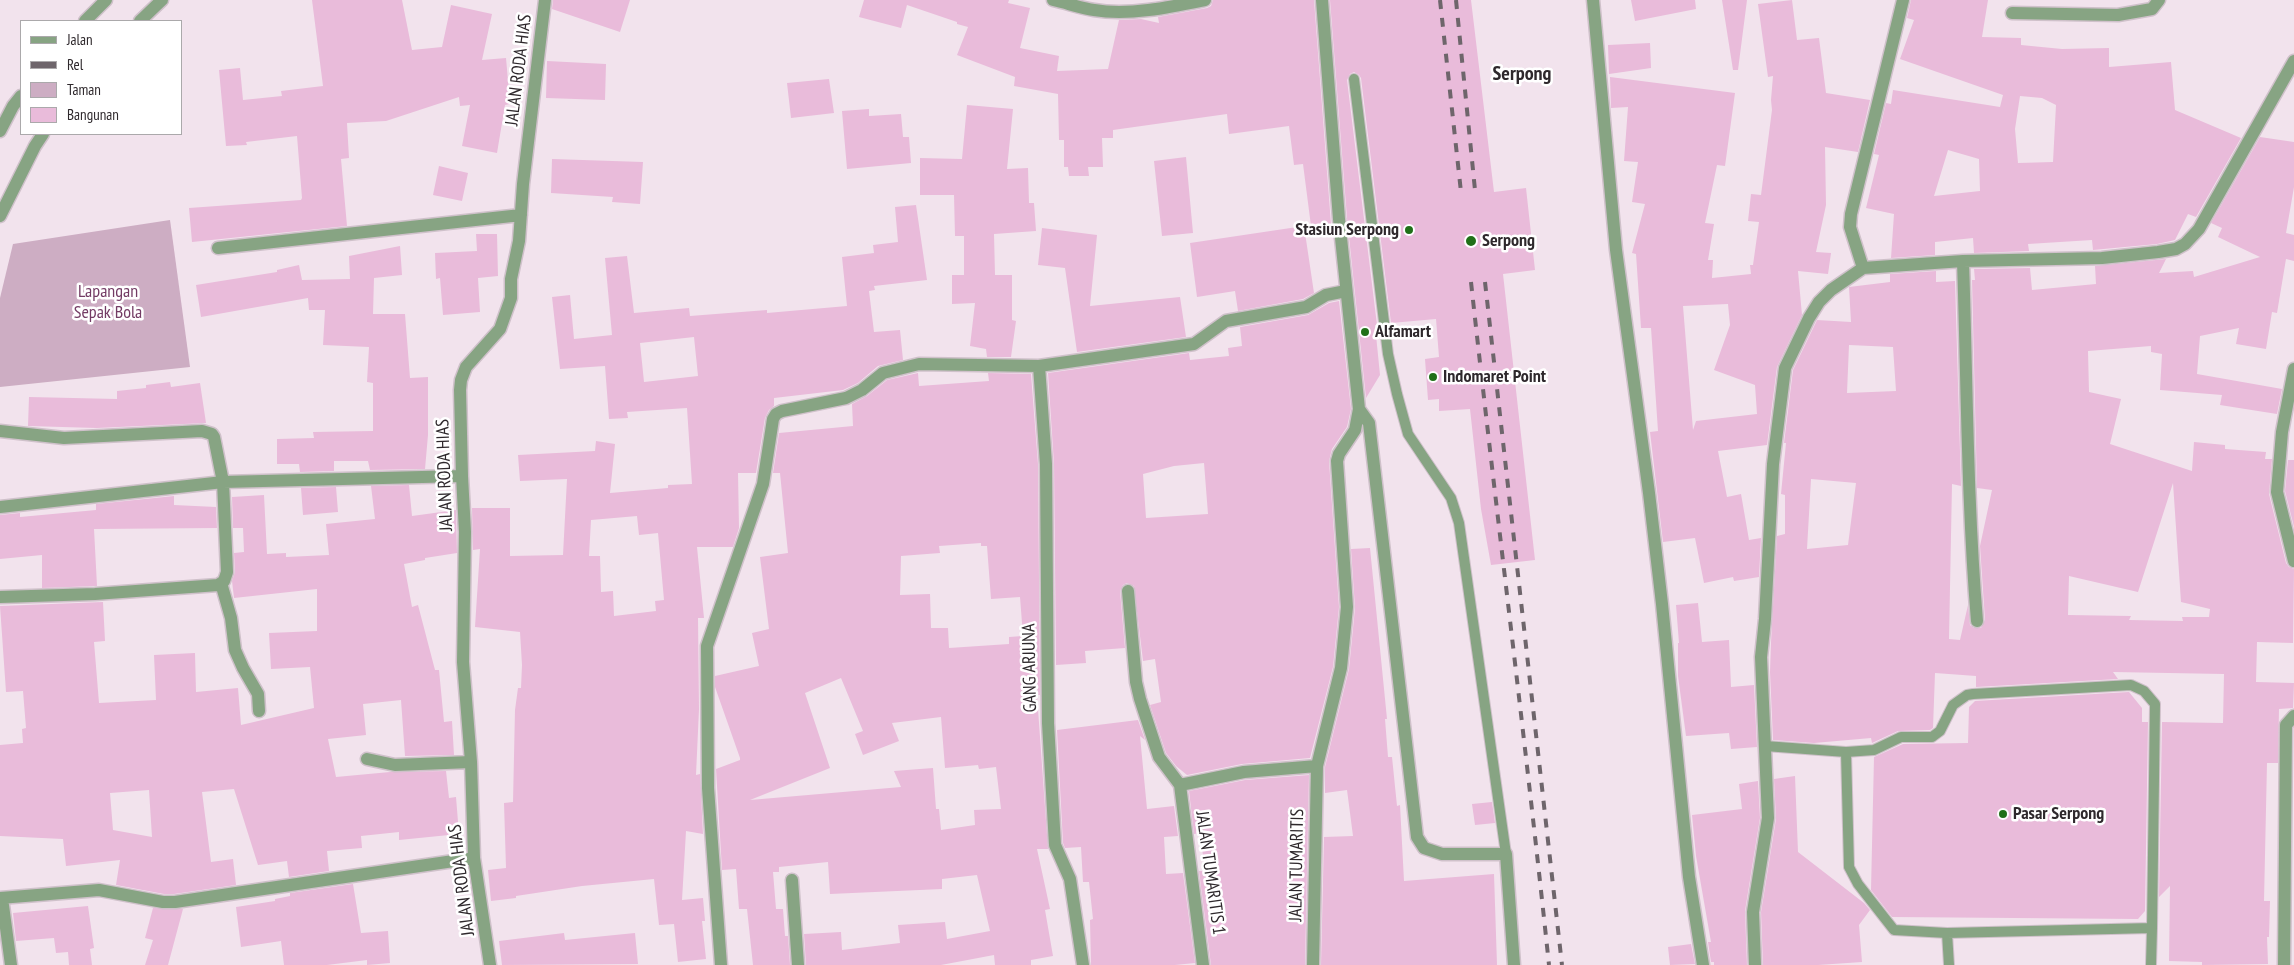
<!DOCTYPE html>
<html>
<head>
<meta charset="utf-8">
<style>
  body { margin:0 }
  #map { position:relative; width:2294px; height:965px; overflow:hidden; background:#f2e3ed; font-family:"PT Sans Narrow",sans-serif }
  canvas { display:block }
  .legend { position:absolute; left:20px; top:20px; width:162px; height:115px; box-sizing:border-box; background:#fff; border:1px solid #aba9ab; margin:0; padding:6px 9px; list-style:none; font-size:15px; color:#2e282c }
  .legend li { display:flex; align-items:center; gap:10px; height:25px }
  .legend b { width:25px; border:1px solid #aba9ab }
</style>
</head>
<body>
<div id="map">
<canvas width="2294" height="965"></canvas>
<ul class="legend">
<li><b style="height:6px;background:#87a483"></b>Jalan</li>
<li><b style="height:6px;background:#6e656b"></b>Rel</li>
<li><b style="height:14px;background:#cdadc3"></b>Taman</li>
<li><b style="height:14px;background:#e9bbda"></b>Bangunan</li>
</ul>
</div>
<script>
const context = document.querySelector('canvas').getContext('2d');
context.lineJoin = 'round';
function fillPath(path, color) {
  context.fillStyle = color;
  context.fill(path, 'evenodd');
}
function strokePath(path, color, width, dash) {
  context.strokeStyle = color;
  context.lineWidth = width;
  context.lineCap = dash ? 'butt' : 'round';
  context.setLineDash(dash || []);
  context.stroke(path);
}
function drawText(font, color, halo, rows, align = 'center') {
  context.font = font + ' "PT Sans Narrow",sans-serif';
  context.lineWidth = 5;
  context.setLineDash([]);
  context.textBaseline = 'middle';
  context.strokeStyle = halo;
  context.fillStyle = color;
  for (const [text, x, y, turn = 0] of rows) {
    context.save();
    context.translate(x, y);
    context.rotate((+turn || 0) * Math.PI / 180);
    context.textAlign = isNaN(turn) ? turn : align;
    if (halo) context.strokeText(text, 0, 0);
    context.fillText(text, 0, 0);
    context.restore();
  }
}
fillPath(new Path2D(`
  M170,220L190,367L0,387V298L13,244Z`), '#cdadc3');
fillPath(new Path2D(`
  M312,0H402L412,50L442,47L451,5L492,14L482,60L506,58L510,104L505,105L497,153L462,146L470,105L460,106L459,97L386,121L347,123L349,158L341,159L347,226L192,242L189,208L301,200L302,198L297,136L246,142L247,145L226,146L219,70L240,68L243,100L282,96L281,91L323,86Z
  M553,0H630L620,32L552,9Z
  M864,0H1009L1008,3L1030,8L1020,48L1059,56L1057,71L1108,69L1119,20L1141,19L1159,23L1158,17L1207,8L1211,6L1213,0H1314L1331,224L1311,226L1303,164L1294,165L1289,126L1229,134L1227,114L1113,130V138H1102L1103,167H1088L1089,176H1069L1068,167H1064V140H1059L1058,94L1014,86L1015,77L957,55L968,27L957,24V22L907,5L901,28L859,17Z
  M1330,0H1471L1494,192L1526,188L1535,270L1503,274L1535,560L1491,565L1481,509L1470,409L1439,411V399L1428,400L1425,359L1439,357L1436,319L1391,323L1361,78L1359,75L1354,72L1350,74L1347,80L1377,325H1375L1380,375L1366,398L1347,218Z
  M1631,0H1695L1696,9L1635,21Z
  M1722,0H1747L1738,70H1733Z
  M1792,0L1797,40L1819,38L1826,93L1870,100L1858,152L1825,147L1826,205L1816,252L1831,253L1828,274L1798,271L1802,315L1777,367L1767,445L1718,451L1727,497L1741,494L1749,540L1761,538L1759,577L1734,581L1733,577L1704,583L1695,538L1663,542L1650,432L1658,431L1651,328H1641L1636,254L1632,253L1645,204L1632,202L1638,162L1624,161L1628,107L1611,108L1610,77L1735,93L1725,166L1717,165L1705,223L1714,224L1708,260H1713L1712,278L1751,274L1750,265H1753L1759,222L1748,221L1751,194L1761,195L1772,110L1771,100L1773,76L1768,77L1758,4ZM1728,304L1730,325L1714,370L1755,385L1757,414L1696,421L1693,430L1683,306Z
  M1911,0H1988L1982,37L2021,38V45L2062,49L2109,48V67L2171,62L2175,110L2241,138L2196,217L2188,214L2175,240L2157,244L2093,250L2092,240L2028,244L2029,251L1974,253L1973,238L1935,242V255L1891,258L1894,214L1866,208L1879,155L1874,154L1886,103L1891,104L1893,90L2000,107L2003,95L1900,59L1914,20L1907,18ZM2020,96L2042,98L2056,105L2053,162L2018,163L2015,129ZM1948,150L1979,159L1980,191L1934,196Z
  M1650,43L1651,68L1609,74L1608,45Z
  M547,61L606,64L605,100L546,98Z
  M829,79L834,113L791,118L787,83Z
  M967,105L1013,109L1007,169L1028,168L1029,203H1034L1036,231L994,234L995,275H1012V320L1016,321L1011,357H987L986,349L970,346L975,303L952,304V275H964V236H955L954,195H920V158L962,159Z
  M869,109V116L901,114L903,137H909L911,163L847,169L842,111Z
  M2260,137L2294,142V187L2286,233L2294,235V261L2286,259L2277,313L2272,312L2266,349L2236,344L2239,328L2200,336L2197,374L2282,389L2277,414L2220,405L2222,395L2160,390L2162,354L2151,352V346L2088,351L2089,392L2121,399L2110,444L2192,471L2194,442L2225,445V449L2266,452L2265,459H2272L2269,494L2286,563L2289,567L2294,569L2293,643L2257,642L2256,682L2294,683L2293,708L2279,709L2278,763H2267L2264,901H2270L2269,937H2267L2268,964L2202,965V962L2169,961L2170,886L2159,897L2162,722L2223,723L2224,674L2113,672L2118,679L1976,687V676L1935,673L1933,728L1930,730L1898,731L1872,743L1871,738L1814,743L1773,740L1770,672L1771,642L1777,536L1785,534V495L1781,494L1786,443H1784L1793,370L1817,320L1851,322L1849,287L1890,282V274L1936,271V282L1955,281L1961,486L1952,484L1949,639L1960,640L1968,605L1970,625L1974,628H1981L1985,620L1980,546L1992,490L1977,488L1972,280H1975L1974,269L2030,268L2032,290L2096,284L2095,266L2166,259L2159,273L2193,271L2194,277L2260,257L2218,237L2222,228L2211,223ZM1849,345L1893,347L1896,391L1847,393ZM1811,479L1856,483L1848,545L1807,549ZM2173,483L2181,602L2210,609L2209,617H2182L2183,621L2129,620L2131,616L2068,615L2069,576L2138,592Z
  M1186,157L1193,233L1162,236L1154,161Z
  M552,159L643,162L640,204L612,202L613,197L551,193Z
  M439,166L468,173L462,201L433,195Z
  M916,205L927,280L874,286L875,290L869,291L874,332L900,330L903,360L878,366L858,383L843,390L774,398V406L769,410L765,418L756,473H738L739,528L733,547H697L704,618H698L699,709L696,775L700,774L703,834L686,831L682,900L703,898L705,921H702L706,959L678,962L674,924L659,925L654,879L582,886L516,896V898L491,901L488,870L506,868L504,803L513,802L515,710L518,688H521L522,665L520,632L475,627L480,549L473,550L472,508H510V556L563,555L567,479L520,481L518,455L595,451L596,441L615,444L610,493L668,488V485L692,484L687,408L627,412L628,418L609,419L605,366L560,369L552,297L570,295L574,339L612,335L605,258L627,256L634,313L689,308L690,316L767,310V313L847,306L842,257L874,253L873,245L898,242L895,207ZM694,337L698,376L644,382L640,343ZM637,516L639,535L658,533L664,600L655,601L656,611L614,616L613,591L601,592L600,556H589L591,520Z
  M1304,226L1314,293L1303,299L1238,311L1235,291L1197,297L1190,243Z
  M1042,228L1097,235L1090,306L1180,297L1186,337L1077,352L1065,268L1038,265Z
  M476,234H497L498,276L478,278L480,312L443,315L440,278L436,279L435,253L477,251Z
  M400,246L402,275L374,278L373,314H405L410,378L428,377V435L425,469L370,470L368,461H334V471L300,472L299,464H277V439L314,438L313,432L373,431V383L367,382L369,347L323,345L325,310H309L308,298L201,317L196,285L277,272V270L299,265L302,280L350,279L349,256Z
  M1339,301L1351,409L1347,427L1332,449L1329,461L1339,607L1333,667L1310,758L1242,764L1187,775L1176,766L1166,753L1150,705L1161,702L1155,659L1143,661L1134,586L1127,583L1123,585L1120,591L1125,648L1085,651L1086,663L1056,665L1054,464L1048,373L1189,353L1190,360L1229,356L1228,348L1242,346L1240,327L1308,315L1329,303ZM1204,463L1208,514L1146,518L1143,474L1174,466Z
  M918,373L919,386L989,381L988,373L1031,374L1038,464L1040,695H1037L1048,849H1037L1050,909L1045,910L1053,956L1031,960V965H995L994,955L941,965H806L804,934L841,932L842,950L900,943L898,925L945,922L947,939L990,931L977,875L942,879V889L830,894L828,862L779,867V872H773L776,909H783L785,936H788L790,965H753L747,909H739L736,869L722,870L716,769L740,760V758L715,687V676L759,666L752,633L769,629L760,557L788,553L780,473H773L779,433L853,426L852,404L867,396L887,380ZM981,543V546H987L991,599L1020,597L1023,636L1009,637V644L949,648L948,628H931L930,594L900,595L901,556L940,553L939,546ZM841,678L863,731L855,734L863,755L899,741L892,723L941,717L945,768L978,765L979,769L996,767L1001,809L974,810L975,825L941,830L939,809H936L933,768L894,771L901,787L750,800L830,768L805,693Z
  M170,382L171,387L200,383L206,423L97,428L28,426L29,397L117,399V391L146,388V385Z
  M2288,460H2294V527L2285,491Z
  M409,485L412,516L456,510L457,553L425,558V560L404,564L412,607L418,605L435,670H439L444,722L452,721L454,755L405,756L401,700L363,704L366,735L328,739L336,777L390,772L446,771L449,798L456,797L459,834L399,840V832L361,836L362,848L327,851L329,871L289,877L287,861L258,865L234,789L202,792L211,862L233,859L236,885L174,894H164L116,885L120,860L66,866L63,839L0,836V745L23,743L22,729L26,728L23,691L6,692L0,606L103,602L105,641L94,642L99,703L156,700L154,655L195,653L196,692L238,688L241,725L314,708L310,667L271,669L269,633L317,631V589L234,598L232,581L235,572L234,553L244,552L243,528H233L232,497L264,495L267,554L286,553V557L329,555L326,524L375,519L371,486ZM149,790L152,837L113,830L110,793Z
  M336,487L338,512L303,515L301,488Z
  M174,496V505L216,507L217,528L94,529L97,586L42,588V555L0,559V515L20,513V517L96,510V504Z
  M1370,548L1387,719H1385L1388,757H1392L1397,806L1400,805L1404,881L1494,874L1497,965H1321L1324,837L1353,836L1347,790L1325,793V767L1349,669L1355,608L1351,549Z
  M1698,603L1702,642L1729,640L1731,687L1754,685L1757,747L1731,749L1729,733L1686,736L1678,676V643H1679L1676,605Z
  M2129,692L2142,708V722H2148L2145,911L2138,919L1892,917L1871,890L1874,757L1903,744L1968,743L1969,707L1975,701Z
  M1138,720L1145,740L1140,736L1147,809L1174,806L1178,836L1164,837L1166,874L1183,873L1195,963L1175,965H1091L1090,920L1093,919L1089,882H1083L1081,847L1065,848L1063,843L1057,730Z
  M1309,775L1305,965H1211L1199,871H1205L1200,833L1194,834L1189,791L1245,780Z
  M1795,776L1798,852L1864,903L1870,910L1859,925L1862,962L1818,965H1763L1761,912L1776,819L1774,779Z
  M1758,781L1760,818L1745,911L1747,965H1714V962H1711L1708,942H1711L1696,856L1692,815L1742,809L1739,784Z
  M1492,802L1495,823L1475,825L1472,804Z
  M353,884L361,933L388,931L390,963L367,965V960L327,965H284L281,941L241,947L236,907L275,901V899L290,896V893Z
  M88,906L94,948L90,949L92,965H69L68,952L56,953L54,938L16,941L13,913Z
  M153,908L183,909L168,965H145L153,940L145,938Z
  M564,933L565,940L635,933L638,964L502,965L499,941Z
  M1691,944L1695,964L1670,965L1668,947Z`), '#e9bbda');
const service = new Path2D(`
  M1354,79L1388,354L1397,394L1408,434L1451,498L1459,523L1506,854
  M1765,746L1846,752
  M1947,933L1949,965
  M2151,965L2152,928L2155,704L2144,691L2131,685L1973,694L1967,695L1953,705L1940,731L1932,737H1901L1874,750L1846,752L1849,867L1858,884L1894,930L1947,933L2152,928`);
const minor = new Path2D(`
  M1053,0C1067,3 1080,8 1094,10C1129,16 1171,7 1205,0
  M1322,0L1339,219L1359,409L1369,423L1417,837L1424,848L1442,854H1506L1514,965
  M1593,0L1616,250L1649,493L1662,604L1689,877L1703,965
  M2012,13L2118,15L2152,9L2159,0
  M85,21L106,0
  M140,21L162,0
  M0,131L13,106L21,96
  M0,216L35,146L43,134
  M218,248L521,215
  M1963,261C1967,381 1967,501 1977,621
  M1863,268L1850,227L1851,214L1903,0
  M1039,366L1046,464L1048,723L1055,845L1070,879L1083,965
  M2294,369L2282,432L2277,492L2294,561
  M0,431L64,438L202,431L212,434L214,437L223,482L227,572L224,581L218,585L95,594L0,597
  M0,507L223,482L462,476
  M221,583L231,618L235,650L243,668L258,694L259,711
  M1128,591L1136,682L1140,699L1159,757L1180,785L1203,965
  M367,759L395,765L471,762
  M1180,785L1244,772L1317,766
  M792,880L798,965
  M0,898L99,890L163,902H175L474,858
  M2,898L11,965
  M490,965L474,858L471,762L463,662L465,532L462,476L460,390L461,380L466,367L500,329L511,298V279L519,241L523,184L545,0
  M721,965L708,788L707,646L763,484L773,419L776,414L782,411L846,398L862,390L883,373L919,364L1039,366L1194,344L1226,321L1306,307L1326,295L1346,291
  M1313,965L1317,766L1341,668L1347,607L1337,461L1339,454L1355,430L1359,409
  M1755,965L1753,912L1768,818L1761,657L1765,619L1773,464L1785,368L1809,318L1819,302L1831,290L1863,268L1963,261L2102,258L2158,252L2176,249L2185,244L2199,229L2294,61
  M2284,965L2286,725L2294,716`);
strokePath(service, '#cfc1ca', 12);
strokePath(minor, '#cfc1ca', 15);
strokePath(service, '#87a483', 10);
strokePath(minor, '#87a483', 12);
strokePath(new Path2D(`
  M1440,0L1461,192
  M1456,0L1475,190
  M1471,282C1496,510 1525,737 1549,965
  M1485,282L1562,965`), '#6e656b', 4, [9, 9]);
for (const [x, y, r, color] of [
  [1409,230,5,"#207018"],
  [1471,241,6,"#207018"],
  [1365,332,5,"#207018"],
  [1433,377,5,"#207018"],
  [2003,814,5,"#207018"]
]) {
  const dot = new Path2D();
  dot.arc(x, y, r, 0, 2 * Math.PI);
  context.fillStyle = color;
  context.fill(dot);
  strokePath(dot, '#fff', 2);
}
drawText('18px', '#2e282c', '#fff', [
  ["JALAN RODA HIAS",519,70,-83],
  ["JALAN RODA HIAS",445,475,-92],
  ["GANG ARJUNA",1030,668,-91],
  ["JALAN TUMARITIS",1297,865,-89],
  ["JALAN TUMARITIS 1",1210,873,82],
  ["JALAN RODA HIAS",462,880,-97]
]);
drawText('bold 18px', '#2e282c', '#fff', [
  ["Stasiun Serpong",1399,230,"right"],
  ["Serpong",1482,241],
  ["Alfamart",1375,332],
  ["Indomaret Point",1443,377],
  ["Pasar Serpong",2013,814]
], 'left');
drawText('18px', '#733b64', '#fff', [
  ["Lapangan",108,292],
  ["Sepak Bola",108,313]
]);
drawText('bold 20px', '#2e282c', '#fff', [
  ["Serpong",1522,74]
]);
</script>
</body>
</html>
